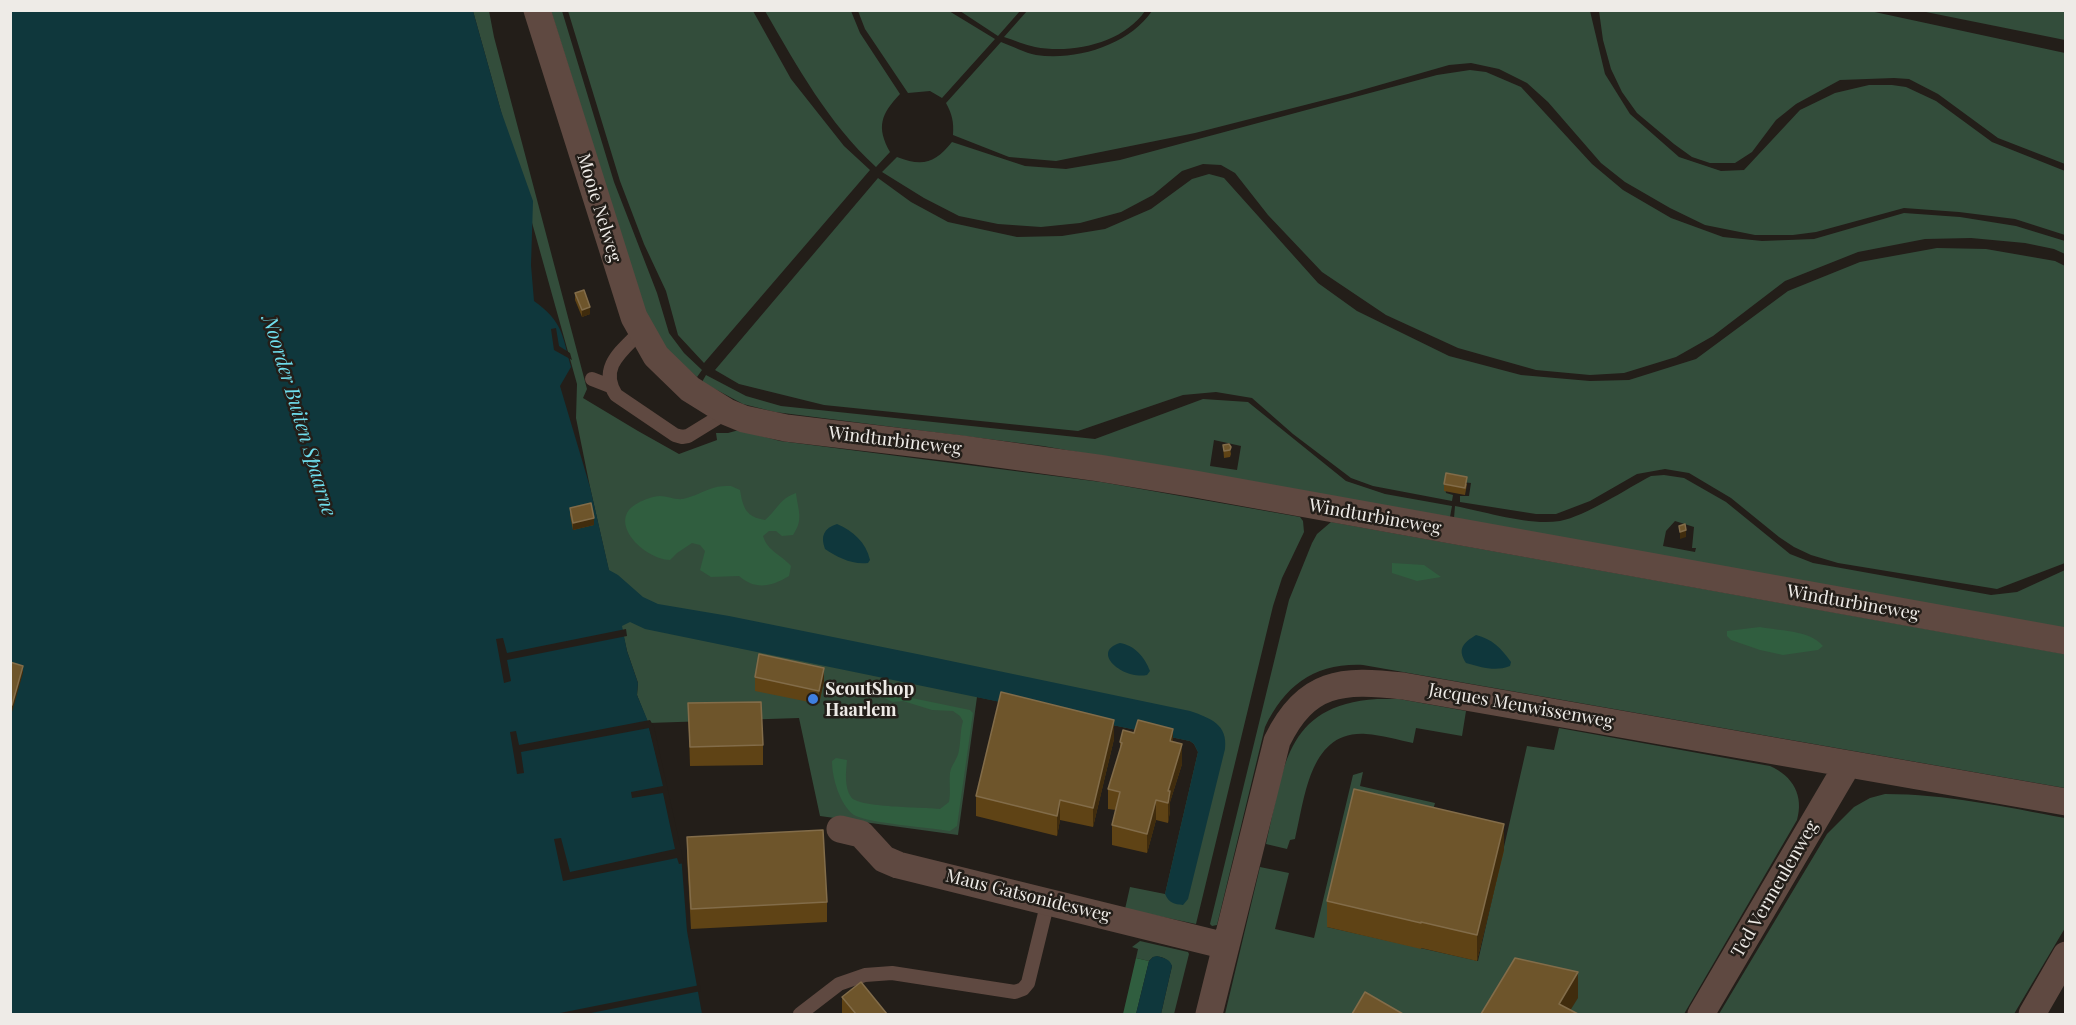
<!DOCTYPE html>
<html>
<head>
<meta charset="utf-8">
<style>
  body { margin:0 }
  #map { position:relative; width:2076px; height:1025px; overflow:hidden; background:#231e19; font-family:"Playfair Display",serif }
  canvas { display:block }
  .frame { position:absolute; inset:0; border:12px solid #eeebe7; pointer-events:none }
</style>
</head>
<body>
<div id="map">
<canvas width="2076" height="1025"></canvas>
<div class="frame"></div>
</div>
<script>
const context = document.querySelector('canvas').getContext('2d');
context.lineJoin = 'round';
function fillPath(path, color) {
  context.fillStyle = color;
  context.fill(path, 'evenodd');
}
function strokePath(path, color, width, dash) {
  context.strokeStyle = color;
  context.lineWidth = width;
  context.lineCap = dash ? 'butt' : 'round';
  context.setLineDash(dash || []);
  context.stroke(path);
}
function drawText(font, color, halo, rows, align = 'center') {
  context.font = font + ' "Playfair Display",serif';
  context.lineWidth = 5;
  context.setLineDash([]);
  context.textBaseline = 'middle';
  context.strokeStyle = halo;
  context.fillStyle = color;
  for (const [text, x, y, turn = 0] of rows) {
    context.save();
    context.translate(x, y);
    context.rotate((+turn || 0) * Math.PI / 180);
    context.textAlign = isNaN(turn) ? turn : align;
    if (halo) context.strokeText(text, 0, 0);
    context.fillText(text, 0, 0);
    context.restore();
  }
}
fillPath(new Path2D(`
  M473,11H489L494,37L587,389L583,398L638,431L679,454L717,440L716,433H728L739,430L780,441L1101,482L1300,517L1303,521L1304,532L1282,578L1273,606L1196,924L1125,909L1130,887L1165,894L1198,752L1194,744L1190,741L977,697L958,835L820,816L799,718L648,723L637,695L638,683L627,651L590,487L576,418L577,384Z
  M551,11H562L614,182L657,293L669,333L684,353L702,370L697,377L664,348L647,318Z
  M568,11H753L791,79L844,146L870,170L704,363L678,335L666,291L644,244L620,181Z
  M765,11H851L860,33L900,94C881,114 876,127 890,152L876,167C828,123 797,66 765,11Z
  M858,11H949L995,39L942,98L930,91L908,93L865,29Z
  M960,11H1020L998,36Z
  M1027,11V10L1145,11C1123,43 1073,54 1035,47C1025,45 1014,40 1004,37Z
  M1152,11H1590L1605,74L1630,114L1679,157L1721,171L1744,170L1800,110L1835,93L1869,85H1892L1906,87L1936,101L1992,142L2065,171V235L2015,219L1959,212L1904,208L1816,232L1793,235H1755L1705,225L1670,208L1625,182L1601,163L1548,102L1527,83L1499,69L1471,63L1449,65L1348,94L1195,133L1056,161L1009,157L953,135C954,122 952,114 946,103L1001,42C1012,46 1025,53 1036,55C1076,61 1129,45 1152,11Z
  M1599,11H1870L2065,53V164L1998,138L1938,94L1909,79L1894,78L1840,80L1796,104L1776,120L1752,152L1735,163H1710L1692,157L1674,144L1637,113L1622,92L1611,69L1603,40Z
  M1921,11H2065V40Z
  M1470,70L1486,72L1521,87L1592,164L1623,190L1671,218L1723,237L1762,241L1814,239L1904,213L1960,217L2016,226L2065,241V254L2054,249L2025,243L1971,238L1925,239L1858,252L1785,281L1713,336L1676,357L1624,373L1590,375L1536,370L1458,348L1386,315L1322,272L1268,215L1235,173L1221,165L1203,164L1182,171L1153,195L1121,212L1080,223L1041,227L998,224L959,216L924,198L882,172L897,157C923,167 935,163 952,142L1025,166L1066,169L1120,160L1437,75Z
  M1209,174L1224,178L1318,283L1357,311L1449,356L1521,375L1590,381L1629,380L1696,359L1788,291L1860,262L1937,248L1986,249L2055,261L2065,266V563L1997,589L1838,563L1811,555L1794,547L1779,537L1731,498L1689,473L1665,469L1637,474L1590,501L1556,514H1536L1460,502V496H1469L1471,483L1444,480L1446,493L1453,495L1452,501L1373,486L1351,478L1293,434L1252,398L1216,392L1183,395L1078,431L824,405L739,384L715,370L878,178L911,202L948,222L1017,237L1062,236L1105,229L1151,209L1192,179Z
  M706,375L746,396L781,406L1095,439L1203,399L1248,402L1346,481L1385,494L1452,506L1450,517L1043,446L775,412L743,404L702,382ZM1214,440L1241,446L1237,470L1210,466Z
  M1664,475L1684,478L1726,502L1790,554L1813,563L1991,595L2017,592L2065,570V629L1454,518L1455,506C1487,512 1529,526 1560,521C1586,516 1626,489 1651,476ZM1675,521L1694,527L1692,548H1696L1695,552L1663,546L1666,531Z
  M1331,522L2065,654V788L1363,665C1315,663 1285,685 1265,727L1217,925L1212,926L1210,924L1289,600L1312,543L1317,534Z
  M1377,699H1399L1466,711L1462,736L1416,728L1413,743C1398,740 1382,735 1366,734C1309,730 1305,799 1295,839L1290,840L1287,849L1266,844C1284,770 1283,705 1377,699Z
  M1559,728L1770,766C1793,776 1804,796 1797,820L1684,1014H1225L1260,867L1289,873L1275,929L1314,938L1353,775L1363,772L1360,786L1435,803L1427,832L1327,927L1478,961L1527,746L1554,750Z
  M1885,794C1946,794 2005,807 2065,818V928L2014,1014H1719L1827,834L1854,807L1870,798Z
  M1140,941L1188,952L1189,954L1174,1014H1161L1172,966C1167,959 1162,955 1153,957L1149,961L1136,958L1138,949L1132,947Z`), '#334d3b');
fillPath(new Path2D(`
  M731,486L740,490C743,508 746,517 765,520C778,509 779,499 796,493C798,511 804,519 793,535L782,536L776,531H769L763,536C768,552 781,554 791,566L789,576C771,587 755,590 739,576L711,577L700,570L705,551L700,545L692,543L677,553L670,560C643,559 605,520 638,503C643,500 653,496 660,496C667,496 675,500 683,499C693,497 703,491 713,488C719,486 725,486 731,486Z
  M1392,563L1424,565L1441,577L1417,581L1392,573Z
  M1760,627C1780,631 1810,630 1823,646L1818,650L1783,655L1760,650L1731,640L1727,636V631Z
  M826,685L849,691L854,686L970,710L973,713L957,826L950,831C932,828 867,823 854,815C840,805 832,778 832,761L836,758L847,760C846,771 844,787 851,797C858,808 924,807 940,809L949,802C951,792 949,782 950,773C951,765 958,759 959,750C961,740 960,731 963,721L960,716L953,711L932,710L903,701L893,702L880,696L861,694H842L825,689Z
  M1136,958L1149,961L1136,1014H1123Z`), '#305e3f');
fillPath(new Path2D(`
  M10,11H473L501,111L533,201L531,265L534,301C563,322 562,334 571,367L560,386L590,487L609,570L618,575L643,597L658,604L729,616L922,655L1190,711C1210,718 1228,724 1225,749L1188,899L1183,905C1174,904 1169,903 1165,894L1198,752L1194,744L1190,741L645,629L630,622L622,626L627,651L638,683L637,695L647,719L681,854L687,931L702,1014H11Z
  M837,524C853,531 866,542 870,560L868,563C852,565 837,557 825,549C820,536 824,528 837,524Z
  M1476,635C1492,639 1501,648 1511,662L1510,666C1495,672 1481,667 1466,663C1457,649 1463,643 1476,635Z
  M1120,643C1134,645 1145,657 1150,671L1147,675C1123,680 1090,652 1120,643Z
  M1157,956C1164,958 1170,959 1172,966L1161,1014H1136L1149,961L1153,957Z`), '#0f373c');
fillPath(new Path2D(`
  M556,328L559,346L570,353L572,360L554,350L551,329Z
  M626,629L627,636L507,660L511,681L504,683L496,639L503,638L507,653Z
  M650,720L654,727L684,863L679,864L677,858L563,881L554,839L561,838L570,872L675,849L663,793L632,798L631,792L663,786L649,728L521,752L524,773L517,774L510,732L516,731L519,745Z
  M700,985L701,991L586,1014H555Z`), '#231e19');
strokePath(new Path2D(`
  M641,331C622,351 598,367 616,395L675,435L682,437L688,436L727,412
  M592,379L610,386
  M800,1014L839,984L865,975L892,973L1015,992L1023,989L1028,983L1048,901`), '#5f4941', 14);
strokePath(new Path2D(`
  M537,10L634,317L656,356L690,389L727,412L744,419L786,428L962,449L1099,468L1195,484L2066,641
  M840,829L861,834L884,859L898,865L1226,946
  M1209,1014L1277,741C1306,681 1342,679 1403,686L2066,802
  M1701,1014L1848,764
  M2032,1014L2066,955`), '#5f4941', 27);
fillPath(new Path2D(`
  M575,293L590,314L582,317L575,300Z
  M1229,444L1231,454L1230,457L1224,458L1223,445Z
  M1444,484H1467L1465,495L1444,491Z
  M570,508L594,525L573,530L570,515Z
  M755,677L824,681L819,704L755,691Z
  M688,703L763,745V765L690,766Z
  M1114,739L1093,827L1060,820L1057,836L976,816V796Z
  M1120,742H1173L1182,764L1170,802V811L1168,823L1156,820L1147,853L1112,845V825L1116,810L1108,809V789L1120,751Z
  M687,837L827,902V922L691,929L687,857Z
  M1504,850L1477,961L1421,948V949L1327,927V901Z
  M842,997L887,1014H842Z`), '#5f4315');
fillPath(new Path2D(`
  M590,307V314L582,317V310Z
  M594,518V525L573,530V523Z
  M1686,530V537L1680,539V532Z
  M23,666V673L12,712V705Z
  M824,668V681L819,704V691Z
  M1114,720V739L1093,827V808Z
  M1173,729V749L1170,741Z
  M1182,744V764L1170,802V811L1168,823V791Z
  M1060,800V820L1057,836V816Z
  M1156,800V820L1147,853V834Z
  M1504,824V850L1477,961V935Z
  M1578,972V998L1568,1014L1559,1004Z`), '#402c0d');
const building = new Path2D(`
  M584,290L590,307L582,310L575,293Z
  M1229,444L1231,447L1230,450L1224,451L1223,445Z
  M1446,473L1467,477L1465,488L1444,484Z
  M591,503L594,518L573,523L570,508Z
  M1685,524L1686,530L1680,532L1679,526Z
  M759,654L824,668L819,691L755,677Z
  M10,662L23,666L12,705L10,704Z
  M1001,692L1114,720L1093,808L1060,800L1057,816L976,796Z
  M761,702L763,745L690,747L688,703Z
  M1138,720L1173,729L1170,741L1182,744L1168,791H1170L1168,803L1156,800L1147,834L1112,825L1120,792L1108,789L1122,743L1120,742L1123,730L1134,733Z
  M1354,789L1504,824L1477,935L1421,922V923L1327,901Z
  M823,830L827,902L691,909L687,837Z
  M1515,958L1578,972L1559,1004L1578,1014H1481Z
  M861,982L887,1014H856L842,997Z
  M1365,992L1403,1014H1352Z`);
fillPath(building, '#6e552b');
strokePath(building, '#826c49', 1.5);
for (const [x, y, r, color] of [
  [813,699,6,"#3f7fe0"]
]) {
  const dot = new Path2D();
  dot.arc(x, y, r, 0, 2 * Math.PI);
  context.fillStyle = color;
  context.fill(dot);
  strokePath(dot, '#231e19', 2);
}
drawText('18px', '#eeebe7', '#231e19', [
  ["Mooie Nelweg",599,208,73],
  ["Windturbineweg",895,441,7],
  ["Windturbineweg",1375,517,10],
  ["Windturbineweg",1853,603,10],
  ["Jacques Meuwissenweg",1521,706,10],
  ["Ted Vermeulenweg",1775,889,-60],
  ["Maus Gatsonidesweg",1028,896,14]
]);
drawText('bold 18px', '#eeebe7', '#231e19', [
  ["ScoutShop",825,689],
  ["Haarlem",825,710]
], 'left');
drawText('italic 20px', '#6fdeed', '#231e19', [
  ["Noorder Buiten Spaarne",299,416,73]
]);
</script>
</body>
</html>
